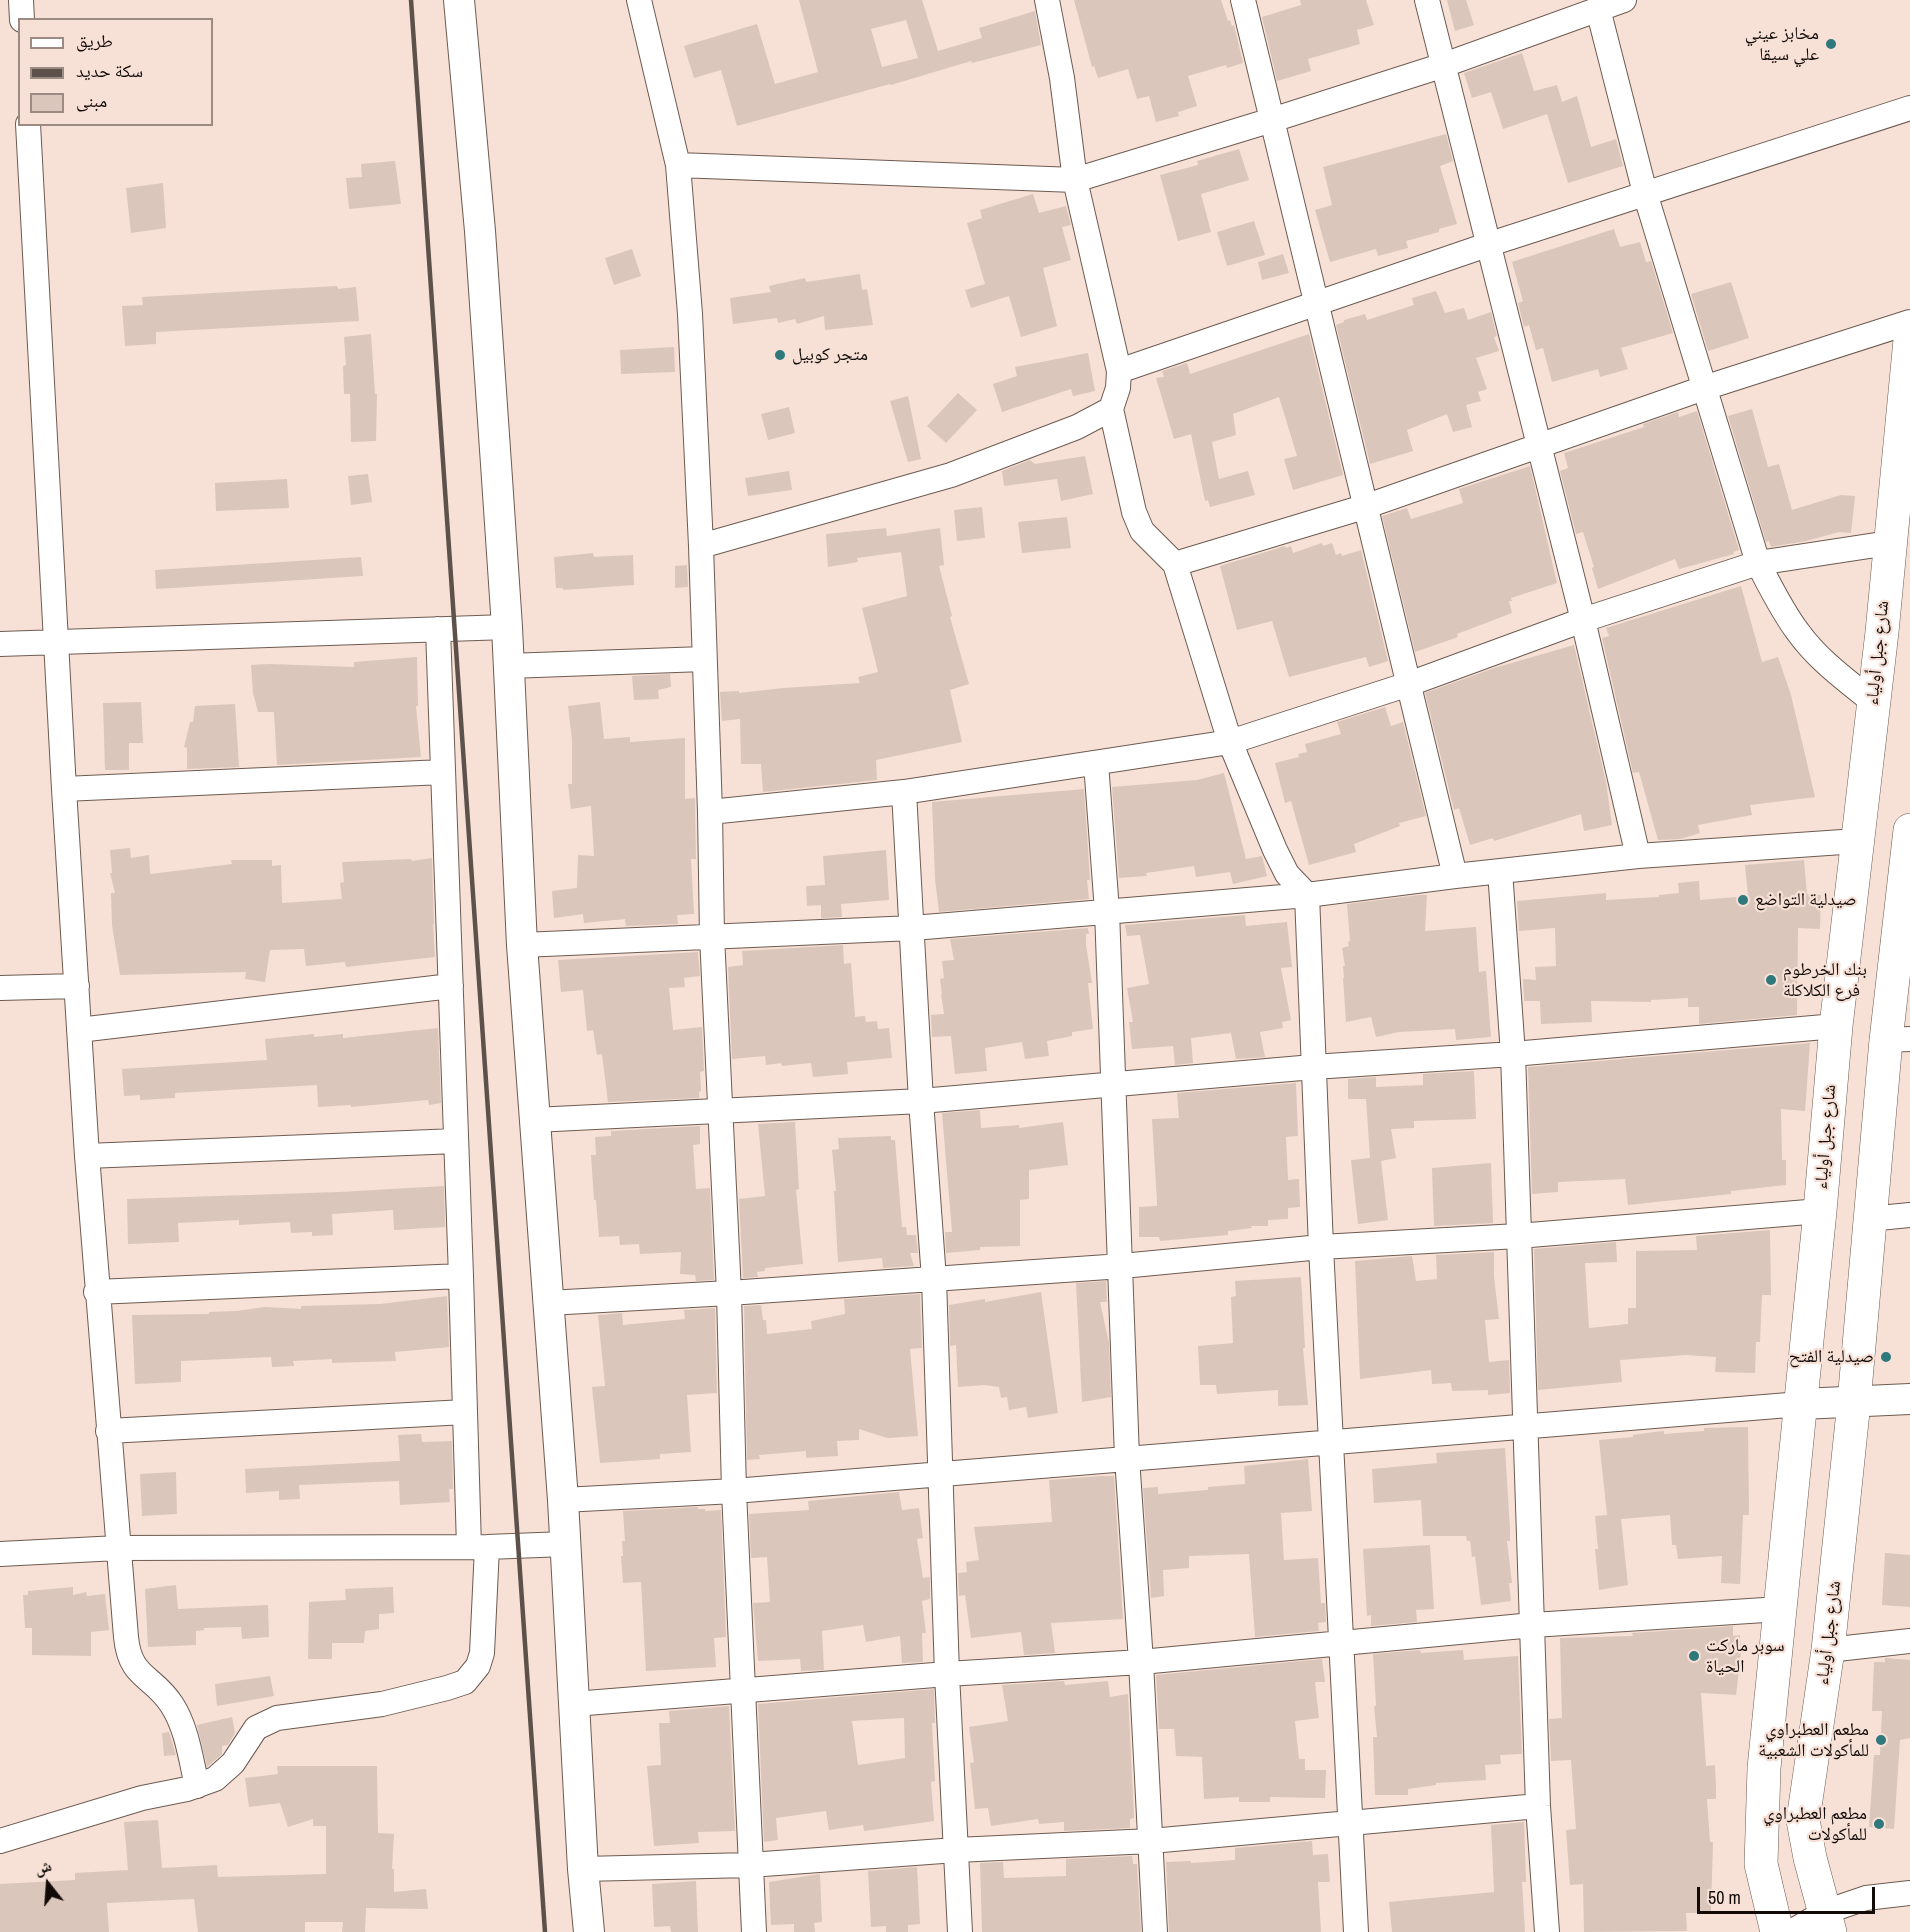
<!DOCTYPE html>
<html>
<head>
<meta charset="utf-8">
<style>
  body { margin:0 }
  #map { position:relative; width:1910px; height:1932px; overflow:hidden; background:#f7e1d6; font-family:"Archivo Narrow","Noto Naskh Arabic",sans-serif }
  canvas { display:block }
  .legend { position:absolute; left:18px; top:18px; width:195px; height:108px; box-sizing:border-box; background:#f7e1d6; border:2px solid #9b8b83; margin:0; padding:8px 10px; list-style:none; font-size:18px; color:#110a07 }
  .legend li { display:flex; align-items:center; gap:12px; height:30px }
  .legend b { width:30px; border:2px solid #9b8b83 }
  .north { position:absolute; left:18px; top:1854px; width:60px; height:60px; -webkit-text-stroke:4px #f7e1d6; paint-order:stroke; rotate:343deg; font-size:16px; font-weight:700; line-height:24px; text-align:center; color:#110a07 }
  .north::after { content:''; display:block; margin:auto; width:21px; height:27px; background:#110a07; clip-path:polygon(50% 0,100% 100%,50% 72%,0 100%) }
  .scale { position:absolute; left:1697px; top:1887px; width:178px; height:27px; box-sizing:border-box; border:3px solid #110a07; border-top:0; padding-left:8px; font-size:18px; line-height:21px; white-space:nowrap; color:#110a07; -webkit-text-stroke:4px #f7e1d6; paint-order:stroke }
</style>
</head>
<body>
<div id="map">
<canvas width="1910" height="1932"></canvas>
<ul class="legend">
<li><b style="height:8px;background:#fff"></b>طريق</li>
<li><b style="height:8px;background:#5d514b"></b>سكة حديد</li>
<li><b style="height:16px;background:#dbc6bc"></b>مبنى</li>
</ul>
<div class="north">ش</div>
<div class="scale">50 m</div>
</div>
<script>
const context = document.querySelector('canvas').getContext('2d');
context.lineJoin = 'round';
function fillPath(path, color) {
  context.fillStyle = color;
  context.fill(path, 'evenodd');
}
function strokePath(path, color, width, dash) {
  context.strokeStyle = color;
  context.lineWidth = width;
  context.lineCap = dash ? 'butt' : 'round';
  context.setLineDash(dash || []);
  context.stroke(path);
}
function drawText(font, color, halo, rows, align = 'center') {
  context.font = font + ' "Archivo Narrow","Noto Naskh Arabic",sans-serif';
  context.lineWidth = 4.5;
  context.setLineDash([]);
  context.textBaseline = 'middle';
  context.strokeStyle = halo;
  context.fillStyle = color;
  for (const [text, x, y, turn = 0] of rows) {
    context.save();
    context.translate(x, y);
    context.rotate((+turn || 0) * Math.PI / 180);
    context.textAlign = isNaN(turn) ? turn : align;
    if (halo) context.strokeText(text, 0, 0);
    context.fillText(text, 0, 0);
    context.restore();
  }
}
fillPath(new Path2D(`
  M799,0H922L938,51L982,38L979,28L1035,11L1041,45L972,63L971,61L891,85L890,84L737,126L721,70L694,78L684,46L757,24L775,84L818,72ZM906,20L918,58L882,67L871,29Z
  M1074,0H1221L1228,21L1230,20L1232,26L1234,25L1243,63L1227,68L1226,65L1188,76L1197,106L1178,112L1179,116L1156,122L1149,96L1137,99L1128,69L1098,78L1094,66L1092,67Z
  M1300,0H1366L1374,25L1357,30L1360,44L1308,59L1311,71L1277,81L1262,17L1301,5Z
  M1447,0H1466L1474,25L1455,31Z
  M1522,53L1534,91L1557,85L1562,102L1577,96L1591,147L1616,139L1623,166L1568,183L1547,114L1503,129L1491,92L1472,98L1464,73Z
  M1446,134L1453,161L1440,166L1457,224L1439,229V232L1406,241L1408,248L1378,256L1376,249L1330,262L1315,210L1332,205L1323,167Z
  M1239,149L1249,180L1201,194L1211,232L1178,241L1160,175L1198,165L1197,161Z
  M395,161L401,204L349,209L346,178L362,177L361,164Z
  M163,183L166,228L131,233L126,188Z
  M1033,194L1039,213L1066,206L1071,225L1062,227L1071,260L1043,268L1057,326L1021,337L1009,296L971,308L965,290L985,284L967,223L982,218L980,210Z
  M1254,221L1265,255L1227,266L1217,232Z
  M1614,229L1620,247L1640,242L1646,262L1651,261L1673,333L1621,348L1628,369L1600,377L1598,369L1552,382L1543,348L1536,350L1529,325L1524,327L1518,303L1523,301L1512,262Z
  M632,249L641,276L614,285L605,258Z
  M1283,254L1289,273L1262,280L1258,262Z
  M860,274L862,290L867,289L873,325L825,330L824,316L797,324L795,319L778,323L777,318L733,324L730,298L771,292L769,286L805,278L806,282Z
  M1731,282L1749,338L1708,351L1691,294Z
  M337,286L338,289L356,287L359,321L156,332V344L125,346L122,306L143,305L142,297Z
  M1436,291L1445,313L1464,308L1468,320L1491,312L1497,336L1494,337L1499,351L1476,358L1487,389L1478,392L1481,401L1466,405L1472,427L1453,432L1447,414L1407,430L1413,451L1370,464L1336,325L1344,322V320L1365,314L1367,320L1414,305L1412,298Z
  M371,334L375,394H377L376,441L351,442L350,394H344L343,366L346,365L344,337Z
  M1309,334L1343,475L1293,490L1284,459L1297,456L1279,397L1233,414L1236,435L1212,442L1219,479L1248,471L1255,495L1210,507L1208,500L1205,501L1191,434L1174,439L1156,378L1164,377L1162,371L1187,363L1190,374Z
  M674,347L675,372L621,374L620,350Z
  M1088,353L1095,391L1073,396L1071,389L1002,412L993,384L1017,376L1015,367Z
  M958,393L977,410L946,443L927,426Z
  M908,396L921,459L908,462L890,401Z
  M789,407L795,433L768,440L761,414Z
  M1752,409L1768,467L1779,464L1792,510L1841,495L1855,496L1851,533L1839,532L1806,541L1771,547L1769,541L1766,542L1728,416Z
  M1697,411L1739,550L1733,552L1734,554L1679,569L1675,559L1598,589L1592,568L1594,567L1583,532L1576,534L1560,471L1568,468L1564,453L1644,427L1643,424L1678,412L1679,417Z
  M1085,456L1093,494L1061,501L1057,479L1004,486L1002,471L1030,460L1035,464Z
  M1530,466L1557,583L1511,598L1512,601H1509L1512,613L1457,634L1458,637L1415,652L1382,516L1407,508L1411,519L1463,503L1459,489Z
  M789,471L792,490L748,496L745,478Z
  M368,474L372,502L351,505L348,476Z
  M287,479L289,508L216,511L215,483Z
  M982,507L985,538L957,541L954,510Z
  M1067,517L1071,548L1022,553L1018,522Z
  M886,528L887,536L940,528L944,565L939,566L952,616L950,617L969,684L950,690L962,742L876,760L877,780L763,792L761,764H741L740,719L722,721L720,692L739,691V693L783,688L860,683L858,677L878,672L862,608L907,596L901,552L857,558L858,562L828,567L826,534Z
  M1322,543L1323,546L1332,543L1336,555L1341,553L1342,556L1361,550L1388,661L1369,667L1366,657L1289,677L1272,621L1237,630L1220,566L1285,546L1286,548L1291,546L1293,553Z
  M593,553L594,557L633,555L634,585L563,590V588H556L554,557Z
  M361,557L363,576L156,589L155,570Z
  M687,565L688,587L675,588V566Z
  M1741,586L1762,662L1778,657L1791,695L1815,797L1750,805L1752,815L1698,825L1700,833L1680,839L1658,840L1639,772L1633,773L1602,638L1609,636L1606,628Z
  M1574,645L1606,782L1612,825L1584,831L1581,814L1494,841L1493,838L1470,845L1459,808L1454,810L1425,693L1494,668Z
  M417,657L418,706H416L421,757L277,765L274,712H258L253,693L251,665L269,664L354,667V662Z
  M670,674L671,687L658,690L659,699L634,700L632,676Z
  M141,702L143,743H129V770H105L103,703Z
  M600,702L604,739L630,737V742L685,738V799L695,798L696,859H691L694,914L677,915L678,924L626,926L625,919L584,923L583,914L554,918L552,891L577,888L578,855L594,856L591,806L571,809L568,784H572V740L568,706Z
  M235,704L239,767L187,769V748L184,747L190,722H193L195,706Z
  M1385,707L1391,726L1403,722L1426,816L1399,823L1400,826L1354,844L1356,852L1309,865L1291,801L1285,803L1275,763L1299,757L1298,754L1307,752L1305,744L1341,734L1337,722Z
  M1224,773L1246,859L1262,856L1267,876L1233,884L1230,872L1196,877L1194,866L1146,873L1147,876L1119,878L1112,787L1197,780Z
  M1084,789L1090,880H1087L1089,899L939,912L935,879L932,802Z
  M130,848L131,858L149,855L150,874L232,864L231,860H272V866L281,865L282,903L342,899L340,883L344,882L342,862L411,859L412,861L432,858L434,924H433L435,957L346,967L345,962L306,966L304,949L270,950L265,982L245,979L246,972L120,975L112,925L111,893H115L110,873H112L110,850Z
  M886,850L889,900L841,904L842,917L821,918V905L807,906L806,886L825,885L823,856Z
  M1804,860L1807,894L1821,895L1820,929L1798,928L1797,1015L1699,1024V1007H1688V998L1651,1000V1002L1591,1001L1592,1022L1541,1024L1540,1001H1524L1523,979L1536,980L1535,967L1556,966L1555,928L1519,931L1517,901L1606,893V900L1659,897V895L1679,893L1678,883L1699,881L1700,900L1748,896L1745,865Z
  M1419,895H1427L1425,931L1476,927L1479,972L1486,971L1491,1037L1456,1040L1455,1029L1399,1032L1376,1037L1371,1017L1346,1022L1343,978H1344L1343,966H1345L1342,948L1349,946L1348,942L1350,941L1347,904Z
  M1245,915L1246,926L1287,922L1292,967L1281,968L1291,1020L1282,1022L1283,1028L1260,1032L1265,1057L1236,1059L1231,1033L1191,1038L1193,1063L1175,1065L1173,1046L1132,1049L1129,1022H1133L1127,988L1149,984L1140,935L1127,936L1125,925Z
  M1088,928L1089,934H1086V945L1092,983H1088L1093,1029L1072,1032V1036L1047,1041L1049,1056L1025,1059L1022,1042L985,1048L987,1071L955,1074L951,1036L932,1037L931,1015L944,1014L941,994H942L940,979L944,978L942,961L954,960L950,939Z
  M843,945L844,964L851,963L855,1017L865,1016L866,1022L877,1021L878,1029L889,1028L892,1058L847,1062L848,1074L813,1077L811,1063L782,1066L781,1063L766,1065L765,1056L732,1059L728,967L743,965L742,951Z
  M698,952L700,976L684,978L685,987L669,988L673,1030L702,1027L704,1071L700,1072L701,1091L699,1092V1098L608,1102L602,1054L597,1055L593,1030L587,1031L583,990L561,992L558,960Z
  M438,1028L441,1103L429,1105L428,1100L351,1107V1105L318,1107L317,1085L175,1093V1098L140,1100V1095L124,1096L122,1069L267,1060L265,1039L314,1034V1037L343,1034V1038Z
  M1810,1043L1805,1111L1781,1109L1782,1160H1786V1185L1731,1191V1194L1628,1205L1625,1179L1558,1182V1192L1532,1194L1528,1067Z
  M1474,1071L1476,1119L1414,1121V1128L1391,1129L1396,1158L1381,1161L1388,1220L1358,1224L1351,1160L1370,1158L1366,1099H1348V1079L1376,1077V1087L1423,1085V1074Z
  M1296,1083L1298,1136L1286,1137L1288,1180L1299,1179L1300,1207L1288,1208V1219L1268,1220V1226H1251L1252,1228L1228,1231V1235L1160,1241L1159,1237H1139V1207L1157,1206V1202L1152,1119L1179,1118L1177,1093Z
  M980,1110L981,1128L1019,1125V1128L1063,1122L1068,1165L1029,1170V1199L1020,1200V1246L980,1247V1250L946,1253L945,1232H952L942,1113Z
  M795,1122L799,1189L796,1190L803,1264L765,1268V1271L757,1272L758,1277L743,1278L739,1199L765,1196L758,1124Z
  M700,1126V1144L693,1145L696,1189L710,1188L714,1280L696,1281L695,1275L680,1274L681,1252L640,1254L639,1244L620,1245L619,1236L599,1237L596,1200H594L591,1155H596L595,1137L611,1136V1131Z
  M891,1136V1140H895L902,1227H906L907,1235H916L918,1253H910L914,1266L883,1268L882,1258L838,1262L834,1191H836L832,1150L839,1149L838,1138Z
  M1491,1163L1493,1223L1434,1226L1432,1168Z
  M444,1186L445,1227L394,1230L393,1210L332,1214L333,1235L312,1236V1232L291,1233L290,1222L239,1225V1220L178,1223L179,1242L128,1244L127,1199L339,1192Z
  M1770,1230L1771,1295H1762L1760,1342H1756L1755,1373L1715,1372L1716,1357L1686,1355L1620,1360L1622,1382L1538,1390L1534,1249L1616,1242L1617,1262L1585,1263L1589,1328L1628,1324V1308H1636V1251L1697,1250L1696,1236Z
  M1494,1252V1277L1499,1319L1485,1320L1489,1362L1509,1360L1510,1393L1488,1395V1390L1452,1391L1451,1383L1432,1384L1431,1370L1360,1379L1355,1261L1412,1256L1416,1281L1437,1279L1436,1255Z
  M1301,1277L1305,1348H1303L1308,1405L1278,1406V1390L1217,1394L1216,1385H1200L1198,1346L1233,1343L1231,1297L1236,1296L1235,1281Z
  M1106,1281L1107,1302H1100L1109,1343L1111,1397L1082,1402L1076,1283Z
  M1041,1292L1058,1413L1028,1418L1026,1407L1009,1410L1007,1397L1001,1398L999,1387L984,1385L958,1387L956,1345L950,1346L949,1305L985,1299V1302Z
  M920,1294L922,1348L910,1349L918,1436L887,1438L859,1429V1440L837,1441L838,1456L806,1458V1451L759,1455L760,1459L747,1460L744,1306L761,1305L763,1320H766L767,1334L812,1329L811,1321L845,1314L844,1299Z
  M447,1296L449,1347L395,1352L396,1361L332,1363V1359L293,1361L294,1366L272,1367L271,1357L181,1361V1382L135,1384L132,1315L209,1314V1312L236,1311L265,1307L301,1309V1306L380,1304Z
  M715,1308L717,1393L687,1395L691,1452L660,1454V1459L600,1463L592,1387L605,1386L598,1315L622,1313L623,1325L685,1319L684,1310Z
  M1748,1427L1749,1515H1743L1740,1584L1721,1583L1722,1556L1678,1559L1676,1545H1672L1670,1515L1621,1519L1628,1585L1599,1590L1595,1549H1598L1595,1516L1607,1515L1599,1440L1633,1437V1435L1654,1432L1664,1431V1434L1704,1431V1428Z
  M421,1434L422,1442L452,1441L453,1489H449L450,1502L400,1505L399,1481L299,1485L300,1499L279,1500V1491L246,1493L245,1469L397,1461H400L398,1435Z
  M1505,1448L1510,1529V1541H1507L1512,1583H1509L1511,1601L1481,1605L1475,1556L1472,1557L1470,1541H1467L1466,1536H1423L1421,1500L1374,1503L1372,1469L1437,1463L1436,1453Z
  M1308,1459L1312,1511L1281,1513L1284,1560L1318,1558L1321,1603H1325L1326,1622L1318,1623L1319,1631L1255,1637L1249,1554L1189,1556V1568L1163,1570L1164,1596L1151,1598L1143,1488L1158,1487V1494L1208,1490V1487L1245,1484L1244,1466Z
  M176,1472L177,1514L142,1516L140,1474Z
  M1100,1476H1114L1123,1619L1051,1623L1055,1653L1024,1655L1021,1632L971,1638L965,1595L959,1596L958,1573L967,1572L966,1562L979,1560L974,1527L1052,1522L1049,1480Z
  M899,1492L902,1510L919,1508L923,1538L917,1539L923,1578L930,1577V1599L922,1601L926,1633H922L923,1662L902,1663L900,1636L866,1642L863,1625L822,1631L824,1670L801,1671L800,1659L758,1661L753,1603L770,1602L767,1557L751,1558L749,1514L809,1510L808,1501Z
  M698,1507V1509H705V1511L721,1510L726,1637L714,1638L716,1667L646,1671L641,1582L623,1583L621,1556H623L622,1541H625L623,1511Z
  M1430,1545L1434,1609L1416,1610L1417,1622L1371,1626V1615L1367,1616L1363,1549Z
  M1885,1553L1910,1555V1607L1882,1605Z
  M176,1585L178,1609L268,1605L269,1637L242,1639L241,1627L204,1628V1630L196,1631V1645L148,1647L145,1589Z
  M73,1587V1595L86,1592L87,1596L105,1594L109,1630L91,1632V1656L32,1655V1628H25L23,1595H28V1591Z
  M393,1587L394,1613L379,1614V1629L365,1631L364,1643H332V1659H308L309,1602L346,1600L345,1589Z
  M1733,1626V1636L1740,1635L1741,1653L1736,1695L1701,1693L1706,1766L1715,1765L1716,1786V1799H1707L1710,1842H1713L1711,1913H1686L1687,1931L1584,1932L1583,1884L1570,1885L1566,1830L1576,1829L1571,1760L1551,1761L1549,1719L1562,1718L1560,1638L1633,1636L1632,1633Z
  M1420,1650L1421,1653L1463,1650L1464,1660L1518,1656L1522,1754L1500,1755L1501,1764L1485,1765L1486,1780L1436,1783V1785L1408,1789V1795H1375L1373,1737H1377L1374,1706H1376L1373,1654Z
  M1885,1658L1910,1660V1738L1900,1740L1894,1829L1869,1827L1874,1755H1880L1882,1711H1872L1874,1662H1885Z
  M1322,1659L1325,1682H1315L1319,1718L1295,1721L1299,1759H1305V1770H1326L1325,1798L1270,1797V1802H1239V1797L1204,1799L1202,1757L1176,1756L1174,1729H1159L1156,1675Z
  M270,1676L274,1696L217,1706L215,1684Z
  M1064,1681L1065,1685L1108,1681L1110,1697L1128,1694L1134,1818L1130,1819V1828L1064,1831V1822L1039,1824L1038,1819L991,1826L988,1808L975,1809L970,1763L974,1762L969,1727L1008,1721L1002,1685Z
  M934,1689L935,1723H932L935,1781L931,1782L934,1821L864,1831L863,1825L829,1830L826,1811L776,1818L778,1840L764,1842L758,1704ZM904,1718L905,1758L858,1765L852,1721Z
  M729,1706L735,1831L698,1832L699,1843L654,1846L647,1766L661,1765L659,1723H670L669,1711Z
  M232,1717L235,1733L228,1745L222,1746V1754L207,1767L197,1725Z
  M169,1732L176,1755L164,1756L162,1733Z
  M277,1766H377L378,1833L394,1834L392,1869H394V1892L426,1889L428,1909L366,1908L365,1932H342L343,1922H305V1932H198L194,1899L107,1903L109,1932H0V1884L75,1880V1873L128,1870L124,1822L158,1820L162,1868L217,1865L218,1877L326,1874V1826H313V1819L288,1827L280,1803L249,1807L245,1778L278,1774Z
  M1524,1822L1526,1882H1522L1525,1932H1392L1389,1902L1494,1892L1491,1825Z
  M1312,1841L1313,1855L1328,1854L1330,1882H1318L1321,1932H1169L1166,1862L1191,1861V1863L1235,1860V1848Z
  M1132,1856L1133,1864H1137L1141,1932H982L980,1863L1003,1862L1004,1878L1066,1876V1859Z
  M917,1867L920,1924L908,1925V1932H886V1926L871,1927L868,1871Z
  M820,1874L822,1922L814,1923L815,1932H794V1924L771,1925L769,1882Z
  M696,1881L698,1932H671L670,1926L654,1927L652,1884Z`), '#dbc6bc');
const minor = new Path2D(`
  M21,0L22,20
  M639,0L678,165L690,314L701,546L710,812L712,936L729,1293L734,1491L754,1932
  M1047,0L1062,78L1075,180L1119,371L1118,388L1111,409L1134,512L1142,531L1175,564L1230,742L1275,850L1287,874L1307,895L1321,1247L1356,1932
  M1243,0L1455,876
  M1427,0L1583,620L1638,856
  M1598,9L1645,193L1758,563C1770,586 1782,611 1798,632C1818,660 1846,680 1873,702
  M28,124L64,789L87,1156L126,1637C130,1679 153,1675 172,1705C187,1728 191,1760 197,1786
  M678,165L1075,180L1272,120L1444,65L1624,0
  M1119,371L1487,245L1910,108
  M701,546L951,475L1077,427L1111,409
  M1175,564L1367,506L1704,388L1910,322
  M438,629L461,1276L469,1547
  M0,644L507,627
  M508,666L704,659
  M1096,763L1107,911L1127,1458L1141,1662L1155,1932
  M64,789L443,772
  M904,792L921,1101L934,1279L947,1674L960,1932
  M710,812L904,792L1230,742L1409,684L1583,620L1758,563L1889,543
  M1500,871L1513,1054L1538,1806L1547,1932
  M522,945L913,928L1307,895L1455,876L1638,856L1857,841
  M0,988L77,986
  M79,1030L451,986
  M1886,1040L1910,1039
  M534,1120L921,1101L1313,1067L1513,1054L1836,1026
  M87,1156L456,1141
  M1869,1219L1910,1215
  M96,1292L461,1276
  M548,1303L729,1293L1122,1266L1321,1247L1518,1236L1820,1211
  M108,1431L465,1412
  M563,1500L734,1491L1801,1404
  M0,1554L118,1548L487,1547L565,1544
  M1828,1650L1910,1641
  M574,1704L947,1674L1141,1662L1533,1625L1780,1609
  M0,1841L142,1798L187,1789L215,1779L233,1763L256,1728L277,1718L382,1704L447,1688L465,1682L478,1666L482,1653L487,1547
  M583,1869L750,1865L956,1850L1151,1841L1538,1806
  M1791,1932L1825,1912L1866,1898L1910,1893`);
const tertiary = new Path2D(`
  M459,0L480,231L496,464L507,627L522,945L563,1500L583,1869L589,1932
  M1801,1404L1910,1399`);
const primary = new Path2D(`
  M1777,1932L1761,1864L1764,1768L1820,1211L1836,1026L1882,632L1910,340
  M1830,1932L1810,1858L1803,1820L1828,1650L1854,1402L1886,1040L1910,830`);
strokePath(minor, '#6d5b51', 26);
strokePath(tertiary, '#6d5b51', 32);
strokePath(primary, '#6d5b51', 34);
strokePath(minor, '#fff', 24);
strokePath(tertiary, '#fff', 30);
strokePath(primary, '#fff', 33);
strokePath(new Path2D(`
  M411,0L545,1932`), '#5d514b', 4.5);
for (const [x, y, r, color] of [
  [1831,44,6,"#2f787c"],
  [780,355,6,"#2f787c"],
  [1743,900,6,"#2f787c"],
  [1771,980,6,"#2f787c"],
  [1886,1357,6,"#2f787c"],
  [1694,1656,6,"#2f787c"],
  [1881,1740,6,"#2f787c"],
  [1879,1824,6,"#2f787c"]
]) {
  const dot = new Path2D();
  dot.arc(x, y, r, 0, 2 * Math.PI);
  context.fillStyle = color;
  context.fill(dot);
  strokePath(dot, '#f7e1d6', 2);
}
drawText('18px', '#110a07', '#f7e1d6', [
  ["مخابز عيني",1819,34],
  ["علي سيقا",1819,55],
  ["متجر كوبيل",792,355,"left"],
  ["صيدلية التواضع",1755,900,"left"],
  ["بنك الخرطوم",1783,970,"left"],
  ["فرع الكلاكلة",1783,991,"left"],
  ["صيدلية الفتح",1874,1357],
  ["سوبر ماركت",1706,1646,"left"],
  ["الحياة",1706,1667,"left"],
  ["مطعم العطبراوي",1869,1730],
  ["للمأكولات الشعبية",1869,1751],
  ["مطعم العطبراوي",1867,1814],
  ["للمأكولات",1867,1835]
], 'right');
drawText('18px', '#110a07', '#f7e1d6', [
  ["شارع جبل أولياء",1878,653,-84],
  ["شارع جبل أولياء",1826,1137,-85],
  ["شارع جبل أولياء",1829,1633,-83]
]);
</script>
</body>
</html>
